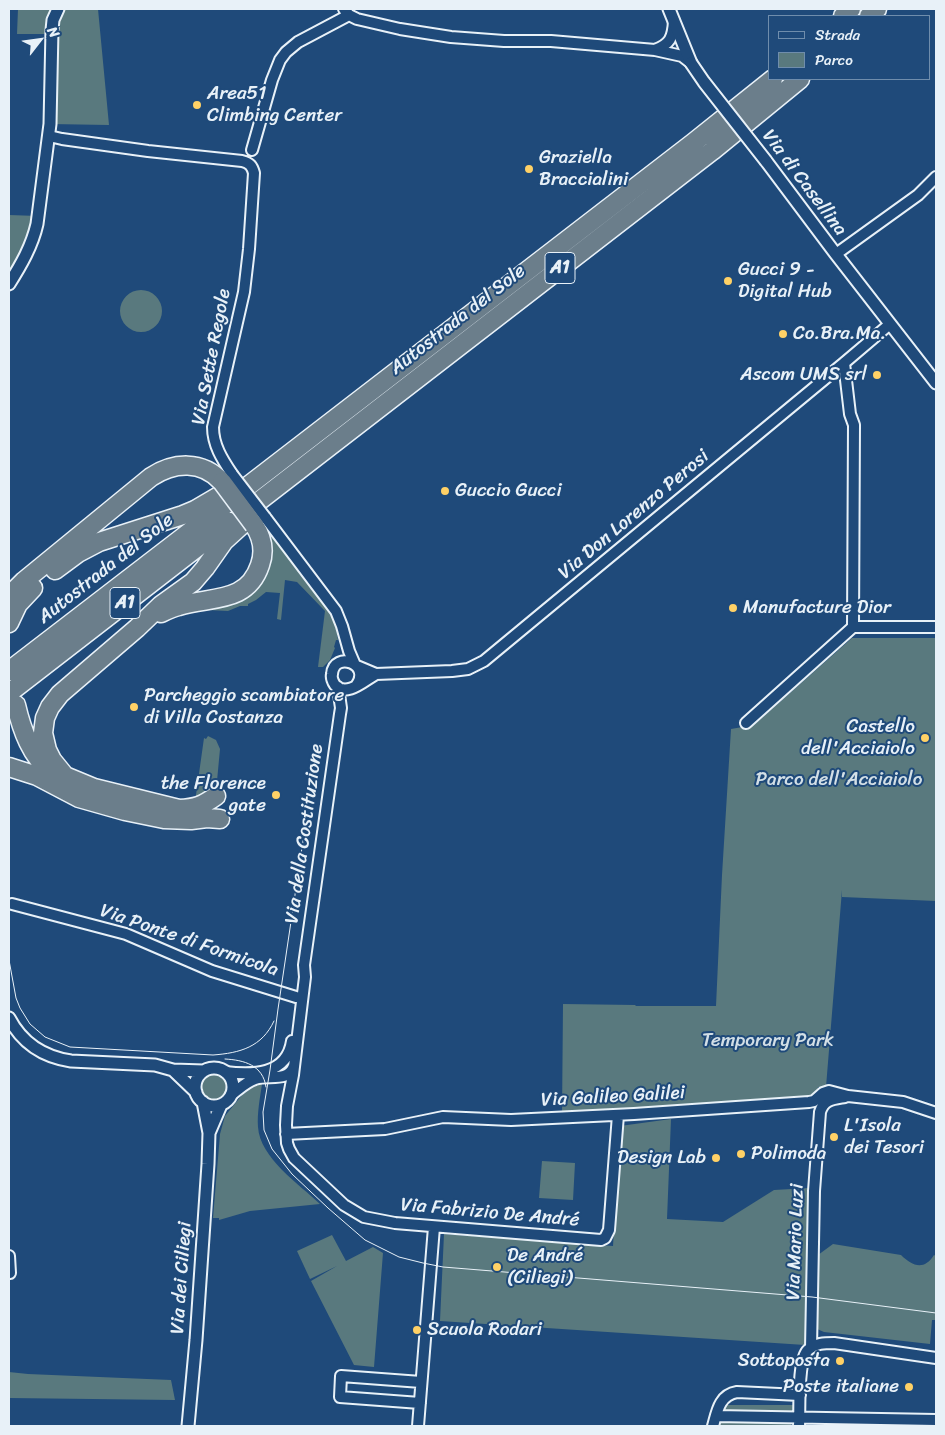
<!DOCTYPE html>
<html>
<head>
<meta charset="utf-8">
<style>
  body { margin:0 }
  #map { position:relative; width:945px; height:1435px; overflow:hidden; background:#1f4a7a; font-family:Sriracha,sans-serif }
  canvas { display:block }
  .frame { position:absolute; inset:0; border:10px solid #e8f1f8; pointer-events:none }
  .legend { position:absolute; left:768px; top:15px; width:162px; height:65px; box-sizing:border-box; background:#1f4a7a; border:1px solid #6f8dac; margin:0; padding:6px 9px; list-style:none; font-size:15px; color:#e8f1f8 }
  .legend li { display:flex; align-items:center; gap:10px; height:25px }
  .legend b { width:25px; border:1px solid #6f8dac }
  .north { position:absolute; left:15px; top:15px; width:50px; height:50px; -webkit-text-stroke:4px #1f4a7a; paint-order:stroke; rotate:60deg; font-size:14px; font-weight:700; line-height:20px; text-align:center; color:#e8f1f8 }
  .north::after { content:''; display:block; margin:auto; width:18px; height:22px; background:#e8f1f8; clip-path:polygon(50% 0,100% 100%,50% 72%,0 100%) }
</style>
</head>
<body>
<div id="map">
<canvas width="945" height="1435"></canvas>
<div class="frame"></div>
<ul class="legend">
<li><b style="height:6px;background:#1f4a7a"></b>Strada</li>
<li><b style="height:14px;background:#59797e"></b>Parco</li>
</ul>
<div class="north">N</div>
</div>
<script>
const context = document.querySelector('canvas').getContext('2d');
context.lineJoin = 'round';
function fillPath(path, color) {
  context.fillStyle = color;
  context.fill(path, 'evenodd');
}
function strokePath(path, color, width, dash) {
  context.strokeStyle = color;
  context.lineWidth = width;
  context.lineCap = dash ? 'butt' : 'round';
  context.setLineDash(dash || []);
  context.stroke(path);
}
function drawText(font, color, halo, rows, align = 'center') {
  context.font = font + ' Sriracha,sans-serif';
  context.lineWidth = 4;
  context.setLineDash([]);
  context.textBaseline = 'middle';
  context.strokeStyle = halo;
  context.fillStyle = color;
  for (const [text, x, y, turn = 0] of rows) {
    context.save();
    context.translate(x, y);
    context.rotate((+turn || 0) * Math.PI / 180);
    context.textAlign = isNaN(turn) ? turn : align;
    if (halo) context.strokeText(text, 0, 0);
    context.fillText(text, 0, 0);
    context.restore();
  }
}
fillPath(new Path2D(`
  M18,9H98L109,125L50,124L52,34H17Z
  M9,215L38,216L9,284Z
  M120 311a21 21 0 1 1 42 0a21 21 0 1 1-42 0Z
  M260,521L325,605L335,622L338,640H336L334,647L335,648L330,660L323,667H318L325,611L297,582L285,580L281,620L277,619L280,593L266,592L256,600L248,604V606H240L228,611L207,610L183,613L247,593Z
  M852,638H936V901L842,897V890L826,1087H818L817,1095L812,1099L562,1115L563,1004L635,1005L636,1006H716L722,875L731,729L754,725Z
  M208,736L216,740L220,749L217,781L213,789L195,802L204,738L206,739Z
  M201 1087a14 14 0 1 1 28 0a14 14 0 1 1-28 0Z
  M262,1084C260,1098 257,1113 258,1127C260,1158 299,1184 320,1204L250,1211L219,1220V1218H213L220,1134L225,1116L242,1095L255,1086Z
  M671,1119L667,1219L723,1222L774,1190L809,1188L805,1345L440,1321L444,1234L613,1246L620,1126Z
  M542,1161L575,1163L573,1200L539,1198Z
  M332,1235L346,1261L373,1247L383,1253L374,1367L354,1365L311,1281L337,1266L310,1279L297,1251Z
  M833,1244L901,1255C912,1266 924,1271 934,1255L936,1256V1320H932L930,1344L824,1332L817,1329L818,1255Z
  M9,1372L28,1374L171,1380L175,1400L9,1398Z
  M727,1405H794V1413H723L724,1408Z
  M723,1420L791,1421V1426H719Z`), '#59797e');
const minor = new Path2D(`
  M344,9L349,15L357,19L400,29L451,37L504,41H551L655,50L682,56L691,63
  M655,50C670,44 673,38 674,21
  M49,136L62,139L148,151L242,161C250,163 252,166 254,173L249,249L244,292L213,427C213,445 222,459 232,474
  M252,150L272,80L280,60L286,52L298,42L349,15
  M836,254L918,195L936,177
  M844,363L850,414L854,425L853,627
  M265,517L336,611L342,626L349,651L355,665
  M357,666L376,674L452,671L468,669L484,661L844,363L890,324
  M356,686C373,664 334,650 332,674C331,678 333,682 335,685C346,698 365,680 376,674
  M338,687L341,708L340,714L304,965L305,977L293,1075L287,1106L286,1125L287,1143L289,1149L294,1158L344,1205L364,1217L395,1223L601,1240L605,1238L609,1230L618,1115
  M746,723L853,627H936
  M12,904L126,934L212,971L296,997
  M225,1072C251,1075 287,1076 292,1041
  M231,1095C239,1089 246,1082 255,1079C268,1074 288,1083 294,1066
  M286,1134L385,1129L443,1117L511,1120L634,1114L809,1102L814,1101L823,1093L829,1091L848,1096L903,1102L936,1113
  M9,1256L10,1273H9
  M811,1348L814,1191L820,1112C824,1099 833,1099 845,1097
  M420,1403L340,1397L341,1376L421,1382
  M716,1416L936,1420
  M418,1426L434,1227
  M713,1426C717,1412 719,1395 737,1392L800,1395
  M799,1426C800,1410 797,1360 808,1350C815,1343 825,1343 834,1343L936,1358`);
const tertiary = new Path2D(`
  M669,9L691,63
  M766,161L835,253L936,383
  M9,284C21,265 32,246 37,224L50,124L52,30L53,20L58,9
  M9,1018C22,1043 44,1057 71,1061L155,1065L173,1070L204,1071
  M195 1087a19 19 0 1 1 38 0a19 19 0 1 1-38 0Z
  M173,1070L196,1092
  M209,1133L221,1105
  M188,1426L196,1340L208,1164L209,1133L203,1102`);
const motorway = new Path2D(`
  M843,16L851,9
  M869,16L877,9
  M248,486L693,143L773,79
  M259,501L712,151L800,79
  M55,570L78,553L99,542L183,515L195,510L224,493
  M9,596L24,581L151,477C174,462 202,460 222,482
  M161,613C167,610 173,607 179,606C211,596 247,604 260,565C265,551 262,537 254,525
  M9,623L18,604L33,588
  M9,671L230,501
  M9,693L230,522
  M16,705C22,731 31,755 52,774
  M9,767L37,776L79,798L125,811L164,819L191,820L207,818L220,819
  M216,796C202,806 196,808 179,809L94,788L65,776L52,760L47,750L43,733L45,718L50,707L60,694L137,628L161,605L193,582L205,568L224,541L246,521`);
strokePath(minor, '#e8f1f8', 14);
strokePath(tertiary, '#e8f1f8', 15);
strokePath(motorway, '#e8f1f8', 21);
strokePath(minor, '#1f4a7a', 10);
strokePath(tertiary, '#1f4a7a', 11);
strokePath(motorway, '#6b7e8b', 18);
strokePath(new Path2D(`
  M307,814L278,1009L270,1070L263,1112L264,1130L272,1149L292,1174L328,1208L365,1240L399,1257L423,1263L443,1267L812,1297L936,1313
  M9,960L16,998L20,1008L30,1024L45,1037L70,1047L213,1055C240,1053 262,1047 274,1021
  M225,1059C244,1060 263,1065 266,1087`), '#e8f1f8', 1);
const minorBridge = new Path2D(`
  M232,474L265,517`);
const tertiaryBridge = new Path2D(`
  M691,63L704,82L766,161`);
const motorwayBridge = new Path2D(`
  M222,482L254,525`);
strokePath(minorBridge, '#e8f1f8', 14, []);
strokePath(tertiaryBridge, '#e8f1f8', 15, []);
strokePath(motorwayBridge, '#e8f1f8', 21, []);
strokePath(minorBridge, '#1f4a7a', 10);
strokePath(tertiaryBridge, '#1f4a7a', 11);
strokePath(motorwayBridge, '#6b7e8b', 18);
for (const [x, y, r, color] of [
  [197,105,5,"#ffd166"],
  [529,169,5,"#ffd166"],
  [728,281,5,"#ffd166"],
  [783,334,5,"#ffd166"],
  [877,375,5,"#ffd166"],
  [445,491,5,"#ffd166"],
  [733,608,5,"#ffd166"],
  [134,707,5,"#ffd166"],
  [925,738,5,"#ffd166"],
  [276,795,5,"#ffd166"],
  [834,1137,5,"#ffd166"],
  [741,1154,5,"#ffd166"],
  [716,1158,5,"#ffd166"],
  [497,1267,5,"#ffd166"],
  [417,1330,5,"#ffd166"],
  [840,1361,5,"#ffd166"],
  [909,1387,5,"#ffd166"]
]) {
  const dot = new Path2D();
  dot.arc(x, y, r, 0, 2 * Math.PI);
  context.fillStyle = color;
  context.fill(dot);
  strokePath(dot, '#1f4a7a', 2);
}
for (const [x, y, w] of [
  [560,268,30],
  [125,603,30]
]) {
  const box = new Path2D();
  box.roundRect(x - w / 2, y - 15.5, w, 31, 4);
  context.fillStyle = '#1f4a7a';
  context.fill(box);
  strokePath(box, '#e8f1f8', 1);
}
drawText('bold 18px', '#e8f1f8', null, [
  ["A1",560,268],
  ["A1",125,603]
]);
drawText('19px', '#e8f1f8', '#1f4a7a', [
  ["Area51",207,94],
  ["Climbing Center",207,116],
  ["Graziella",539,158],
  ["Braccialini",539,180],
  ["Gucci 9 -",738,270],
  ["Digital Hub",738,292],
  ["Co.Bra.Ma.",793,334],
  ["Ascom UMS srl",867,375,"right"],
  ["Guccio Gucci",455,491],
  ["Manufacture Dior",743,608],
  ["Parcheggio scambiatore",144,696],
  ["di Villa Costanza",144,718],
  ["Castello",915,727,"right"],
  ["dell'Acciaiolo",915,749,"right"],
  ["the Florence",266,784,"right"],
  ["gate",266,806,"right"],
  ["L'Isola",844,1126],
  ["dei Tesori",844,1148],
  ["Polimoda",751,1154],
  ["Design Lab",706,1158,"right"],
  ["De André",507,1256],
  ["(Ciliegi)",507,1278],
  ["Scuola Rodari",427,1330],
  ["Sottoposta",830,1361,"right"],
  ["Poste italiane",899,1387,"right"]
], 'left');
drawText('19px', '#e8f1f8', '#1f4a7a', [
  ["Via di Casellina",804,183,53],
  ["Autostrada del Sole",458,320,-38],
  ["Via Sette Regole",212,357,-79],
  ["Via Don Lorenzo Perosi",634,515,-40],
  ["Autostrada del Sole",106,569,-38],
  ["Via della Costituzione",305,834,-82],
  ["Via Ponte di Formicola",189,941,19],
  ["Via Galileo Galilei",613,1097,-3],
  ["Via Fabrizio De André",490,1213,5],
  ["Via Mario Luzi",796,1242,-88],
  ["Via dei Ciliegi",182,1278,-86]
]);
drawText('19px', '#d3dfe6', '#1f4a7a', [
  ["Parco dell'Acciaiolo",839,780],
  ["Temporary Park",768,1041]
]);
</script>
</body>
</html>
